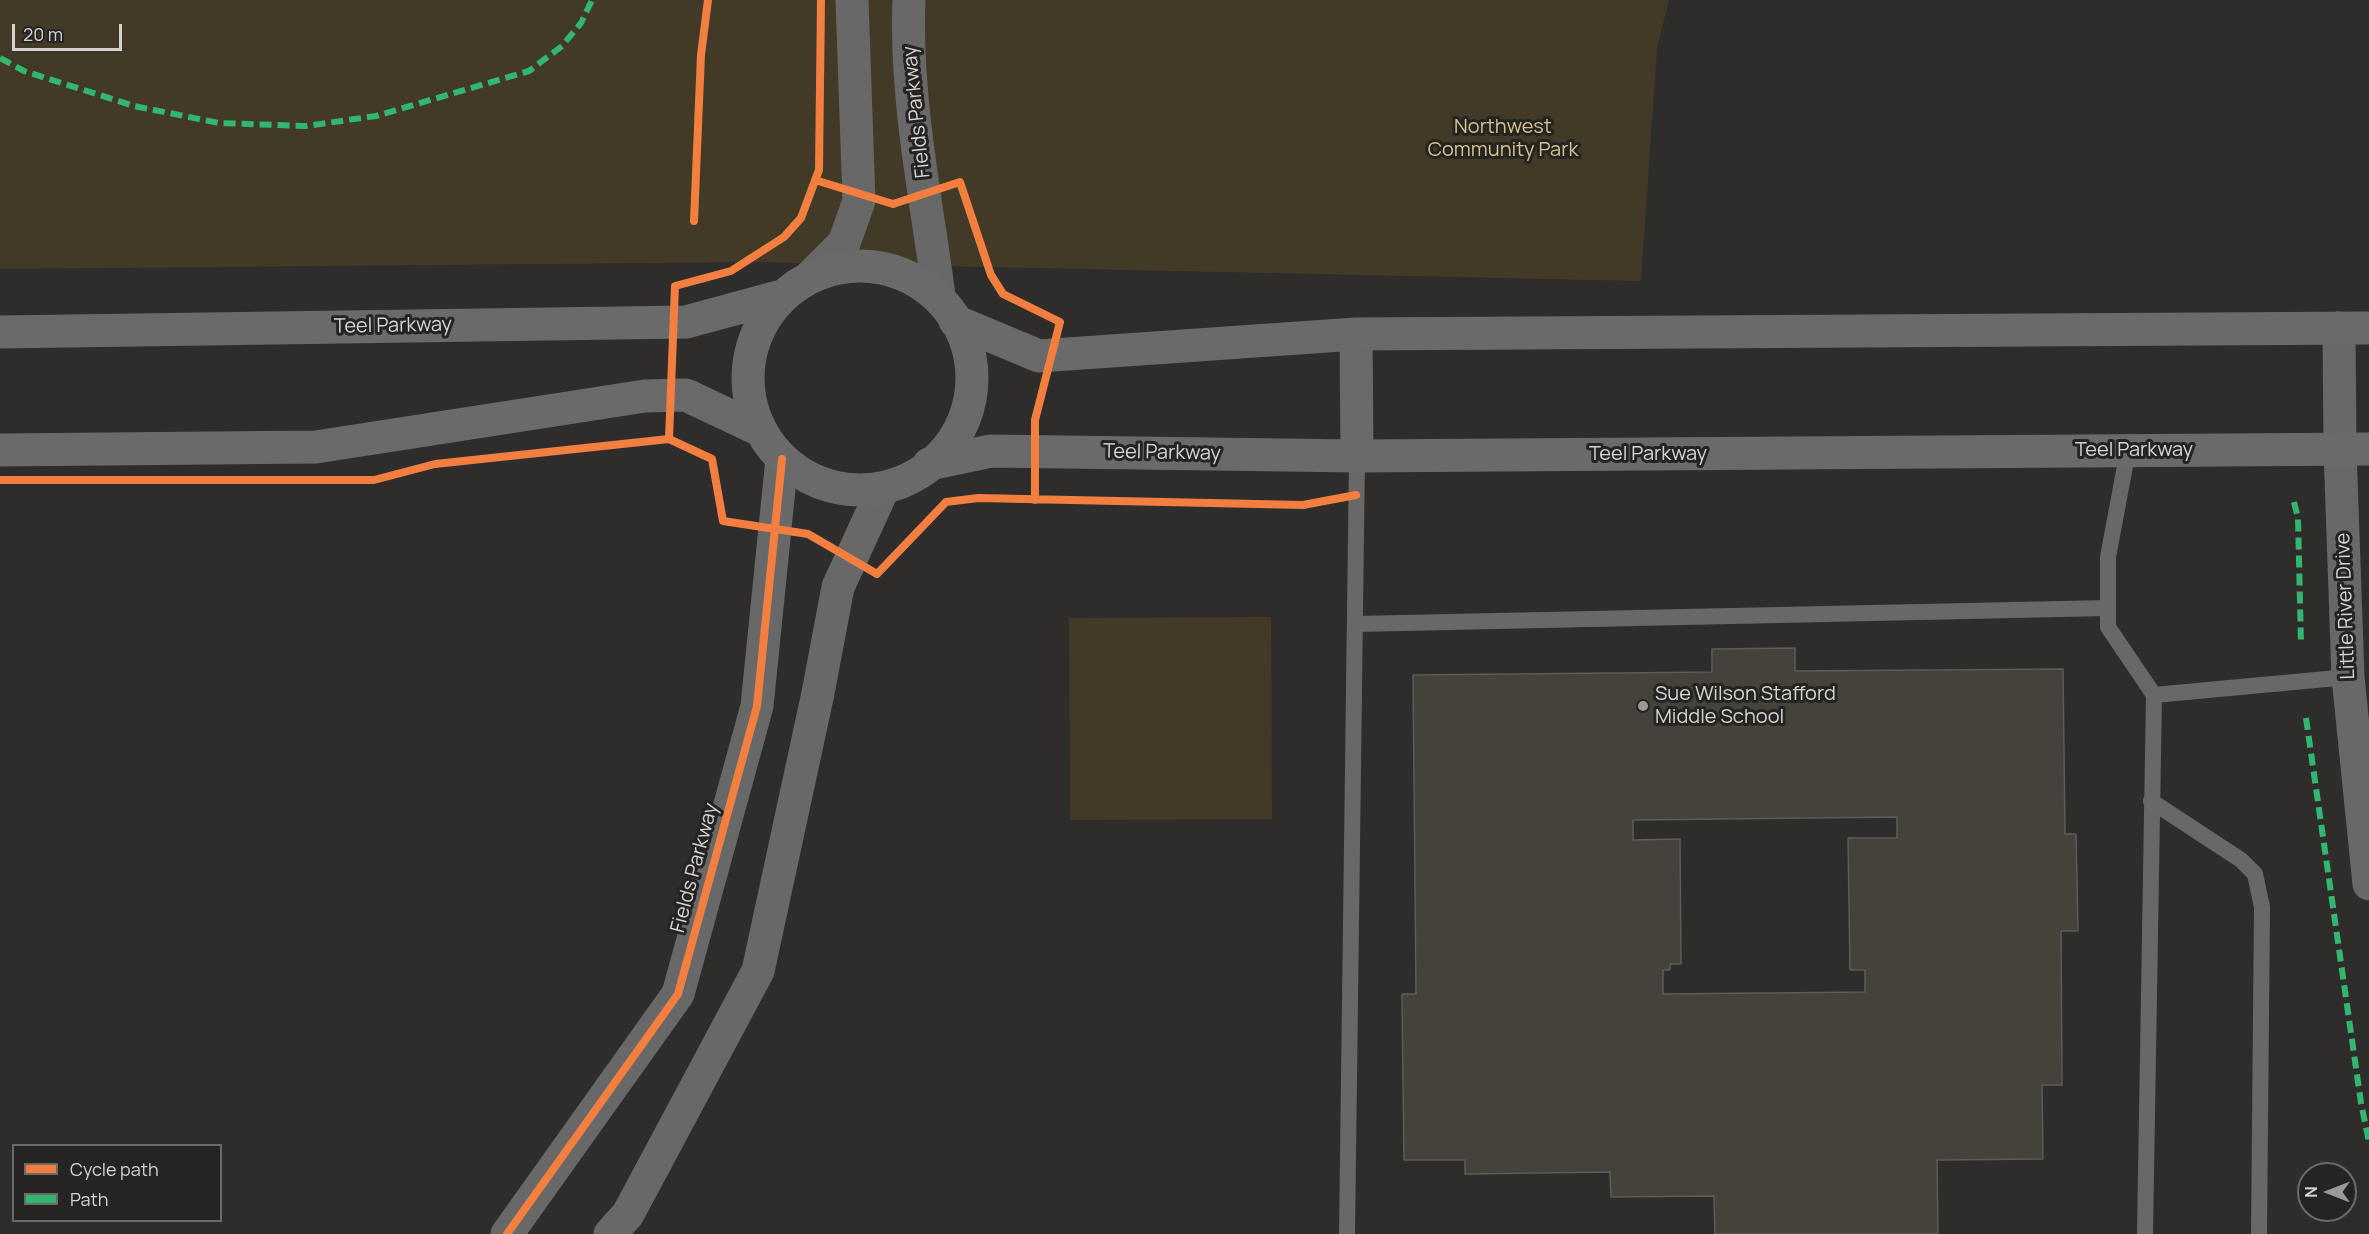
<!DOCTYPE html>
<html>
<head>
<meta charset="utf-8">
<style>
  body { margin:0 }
  #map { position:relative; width:2369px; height:1234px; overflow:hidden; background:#2e2d2c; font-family:Manrope,sans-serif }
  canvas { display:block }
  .legend { position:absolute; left:12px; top:1144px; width:210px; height:78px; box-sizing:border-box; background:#252422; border:2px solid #6b6a68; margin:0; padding:8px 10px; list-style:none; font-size:18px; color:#d4d3d1 }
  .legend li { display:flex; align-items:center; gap:12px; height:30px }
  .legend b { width:30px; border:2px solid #6b6a68 }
  .north { position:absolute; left:2297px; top:1162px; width:60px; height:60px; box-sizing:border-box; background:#252422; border:2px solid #6b6a68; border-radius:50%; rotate:270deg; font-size:16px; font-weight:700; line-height:24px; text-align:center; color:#d4d3d1 }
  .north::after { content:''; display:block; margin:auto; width:21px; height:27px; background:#9a9997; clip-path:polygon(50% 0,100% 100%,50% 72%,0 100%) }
  .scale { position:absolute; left:12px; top:24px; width:110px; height:27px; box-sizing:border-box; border:3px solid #d4d3d1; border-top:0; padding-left:8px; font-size:18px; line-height:21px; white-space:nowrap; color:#d4d3d1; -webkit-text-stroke:4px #252422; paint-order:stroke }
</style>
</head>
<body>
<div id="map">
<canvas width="2369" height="1234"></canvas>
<ul class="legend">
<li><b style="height:8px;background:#f27e40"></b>Cycle path</li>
<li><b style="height:8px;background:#33b770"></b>Path</li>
</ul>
<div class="north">N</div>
<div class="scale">20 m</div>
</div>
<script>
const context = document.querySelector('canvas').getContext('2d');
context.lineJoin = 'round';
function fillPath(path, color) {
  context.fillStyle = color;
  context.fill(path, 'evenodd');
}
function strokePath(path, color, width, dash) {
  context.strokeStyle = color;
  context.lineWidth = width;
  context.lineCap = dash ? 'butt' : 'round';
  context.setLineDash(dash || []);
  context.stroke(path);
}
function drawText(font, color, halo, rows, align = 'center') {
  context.font = font + ' Manrope,sans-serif';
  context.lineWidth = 6;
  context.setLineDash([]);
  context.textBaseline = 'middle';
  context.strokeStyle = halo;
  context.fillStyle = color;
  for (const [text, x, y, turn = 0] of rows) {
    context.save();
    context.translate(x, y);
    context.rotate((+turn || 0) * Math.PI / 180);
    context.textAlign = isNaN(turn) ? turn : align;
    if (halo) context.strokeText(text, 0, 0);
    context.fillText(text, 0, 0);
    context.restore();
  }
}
fillPath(new Path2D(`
  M0,0H1669L1657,49L1641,281L755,262L0,269Z
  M1271,617L1272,819L1070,820L1069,618Z`), '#423a27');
const building = new Path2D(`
  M1795,648V671L2063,669L2065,834H2076L2078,931H2061L2062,1085H2042L2043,1159L1937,1160L1938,1234H1715L1714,1196L1611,1197L1610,1172L1465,1174V1160H1404L1402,994H1416L1413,675L1712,672V649ZM1897,817V838H1848L1850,970H1865V992L1663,994V970H1670V964H1681L1680,839L1633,840V820Z`);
fillPath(building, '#45413b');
strokePath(building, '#5d5c5b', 1.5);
strokePath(new Path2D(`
  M2128,450L2108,557V627L2154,695L2145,1234
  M1355,624L2108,608
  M2154,695L2348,677
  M2151,801L2241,860L2255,874L2262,907L2259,1234
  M1347,1234L1357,456`), '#696868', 16);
strokePath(new Path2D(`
  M2339,328L2340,449L2348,677L2369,884`), '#696868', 33);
strokePath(new Path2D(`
  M909,0C905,98 926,198 939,295
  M812,275L844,243L859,201L852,0
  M507,1234L678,994L757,706L782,459
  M610,1234L628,1214L758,971L818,693L838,587L883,489`), '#696868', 33);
strokePath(new Path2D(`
  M748 378a112 112 0 1 1 224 0a112 112 0 1 1-224 0Z
  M955,321L1039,356L1356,334L2369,328
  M0,332L686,322L782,296
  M1356,334L1357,456
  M0,450L316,447L645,396L686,395L760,430
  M929,464L991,451L1357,456L2369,449`), '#6a6a6a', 33);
strokePath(new Path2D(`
  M0,58L24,71L134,106L219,123L306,126L376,116L529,71L562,46L581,23L592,0
  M2294,502L2298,518L2301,643
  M2306,718L2361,1103L2369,1142`), '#33b770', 6, [12, 6]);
strokePath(new Path2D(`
  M815,180L893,204L960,182L991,275L1003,294L1060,322L1035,420V500
  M694,221L701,55L708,0
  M669,439L675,286L731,271L784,237L801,218L819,170L821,0
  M0,480H374L435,464L669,439L712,459L723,521L808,534L877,574L946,502L978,498L1303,505L1356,495
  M507,1234L678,994L757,706L782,459`), '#f27e40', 8);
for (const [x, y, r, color] of [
  [1643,706,6,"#9a9997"]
]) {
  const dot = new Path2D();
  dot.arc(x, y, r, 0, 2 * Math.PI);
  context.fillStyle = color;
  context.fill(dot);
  strokePath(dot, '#252422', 2);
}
drawText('20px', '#d4d3d1', '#252422', [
  ["Fields Parkway",917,112,-96],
  ["Teel Parkway",393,326,-1],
  ["Teel Parkway",2134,450],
  ["Teel Parkway",1162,453,1],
  ["Teel Parkway",1648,454],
  ["Little River Drive",2346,606,-92],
  ["Fields Parkway",695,868,-75]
]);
drawText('20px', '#d6c089', '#252422', [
  ["Northwest",1503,127],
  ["Community Park",1503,150]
]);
drawText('20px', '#d4d3d1', '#252422', [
  ["Sue Wilson Stafford",1655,694],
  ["Middle School",1655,717]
], 'left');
</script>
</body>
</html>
